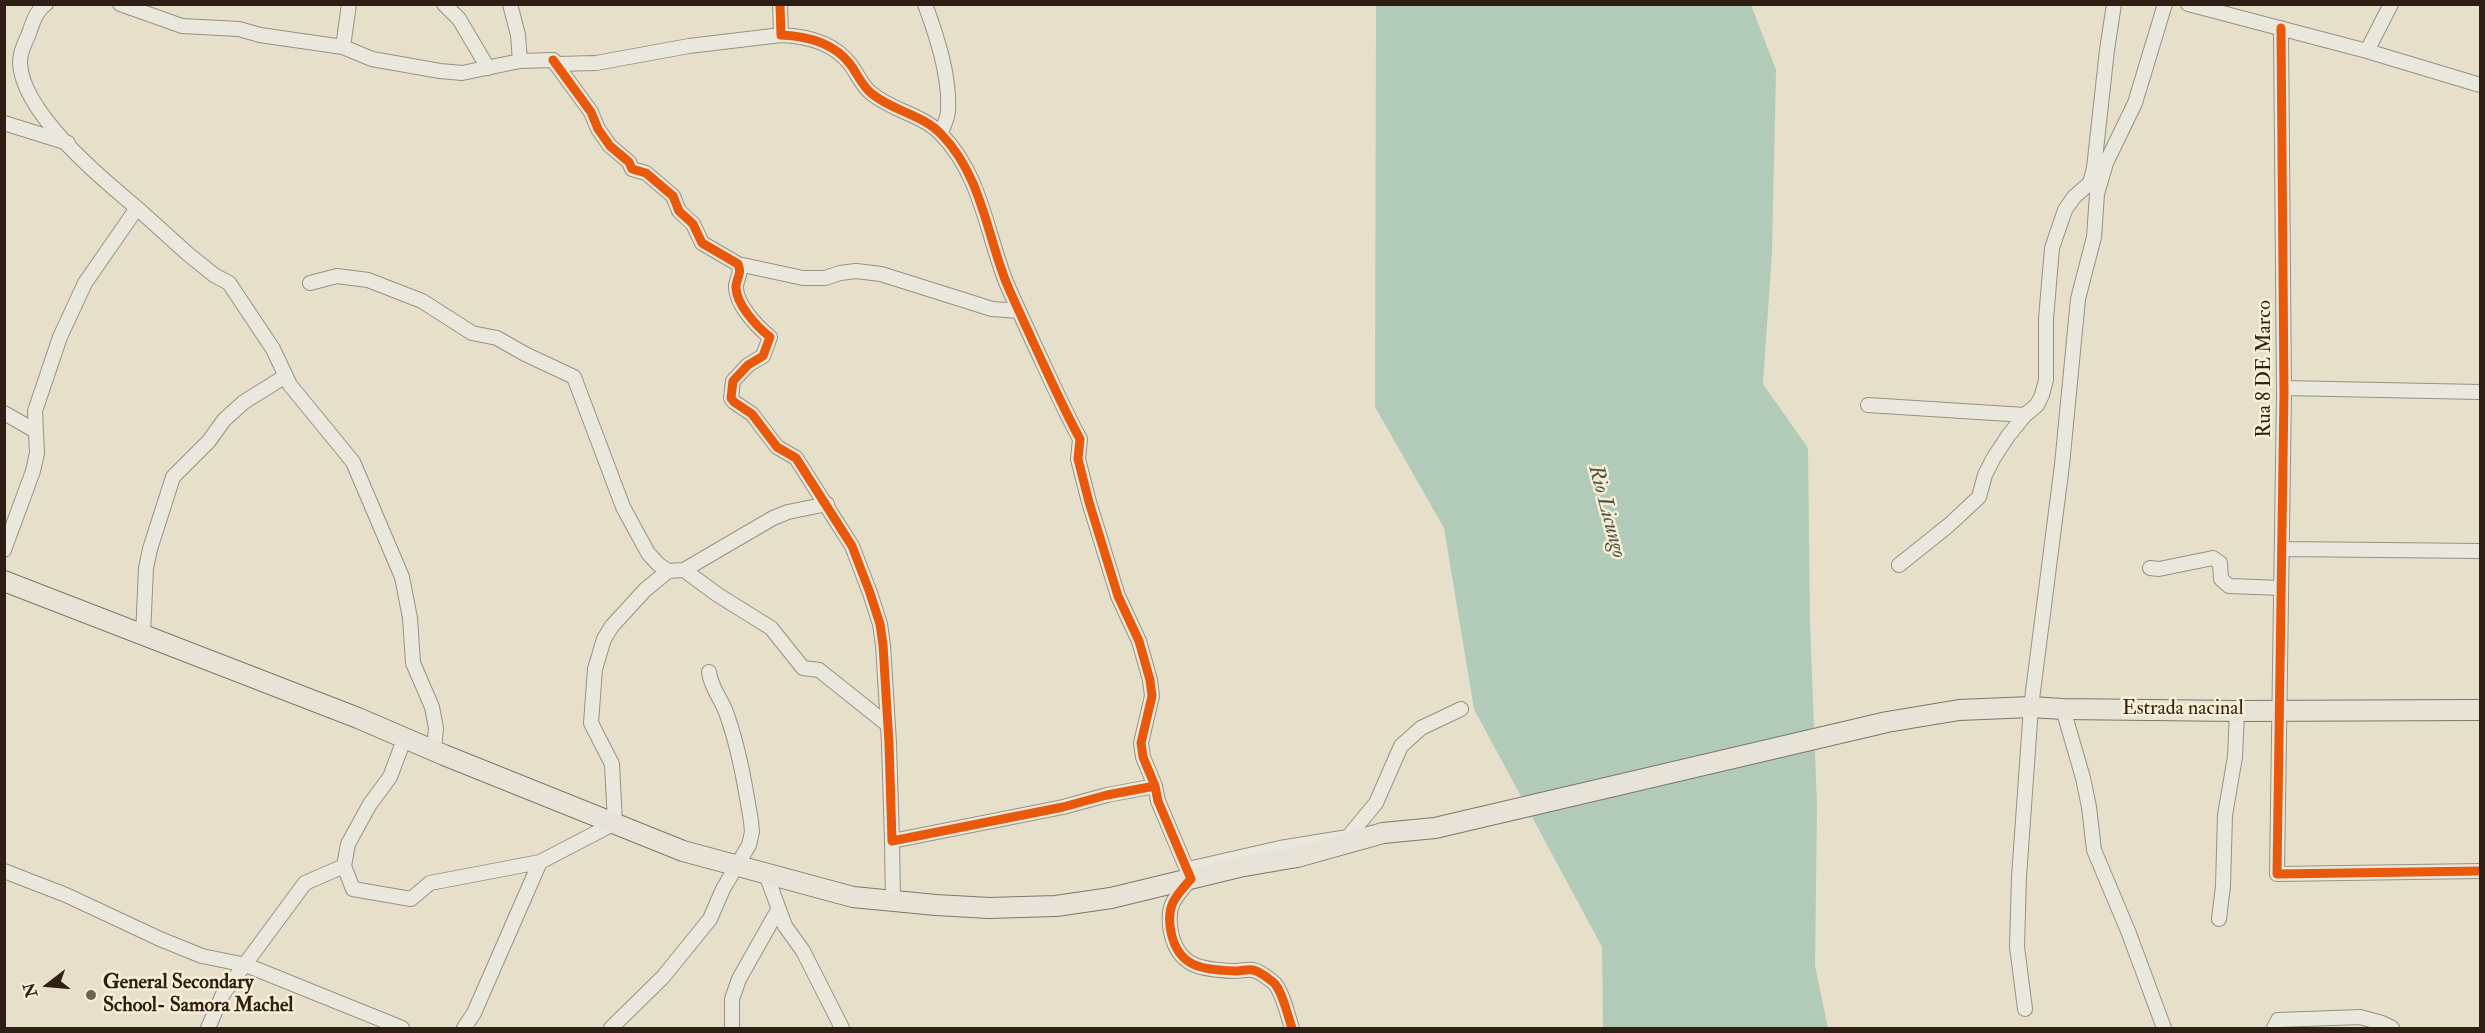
<!DOCTYPE html>
<html>
<head>
<meta charset="utf-8">
<style>
  body { margin:0 }
  #map { position:relative; width:2485px; height:1033px; overflow:hidden; background:#e6e0ca; font-family:"IM FELL Double Pica",serif }
  canvas { display:block }
  .frame { position:absolute; inset:0; border:6px solid #2f1e14; pointer-events:none }
  .north { position:absolute; left:18px; top:955px; width:60px; height:60px; -webkit-text-stroke:4px #f6efd5; paint-order:stroke; rotate:254deg; font-size:16px; font-weight:700; line-height:24px; text-align:center; color:#2f1e14 }
  .north::after { content:''; display:block; margin:auto; width:21px; height:27px; background:#2f1e14; clip-path:polygon(50% 0,100% 100%,50% 72%,0 100%) }
</style>
</head>
<body>
<div id="map">
<canvas width="2485" height="1033"></canvas>
<div class="frame"></div>
<div class="north">N</div>
</div>
<script>
const context = document.querySelector('canvas').getContext('2d');
context.lineJoin = 'round';
function fillPath(path, color) {
  context.fillStyle = color;
  context.fill(path, 'evenodd');
}
function strokePath(path, color, width, dash) {
  context.strokeStyle = color;
  context.lineWidth = width;
  context.lineCap = dash ? 'butt' : 'round';
  context.setLineDash(dash || []);
  context.stroke(path);
}
function drawText(font, color, halo, rows, align = 'center') {
  context.font = font + ' "IM FELL Double Pica",serif';
  context.lineWidth = 5;
  context.setLineDash([]);
  context.textBaseline = 'middle';
  context.strokeStyle = halo;
  context.fillStyle = color;
  for (const [text, x, y, turn = 0] of rows) {
    context.save();
    context.translate(x, y);
    context.rotate((+turn || 0) * Math.PI / 180);
    context.textAlign = isNaN(turn) ? turn : align;
    if (halo) context.strokeText(text, 0, 0);
    context.fillText(text, 0, 0);
    context.restore();
  }
}
fillPath(new Path2D(`
  M1376,5H1751L1776,70L1772,252L1763,384L1808,448L1810,623L1817,805L1815,966L1828,1028H1603L1602,947L1474,709L1444,528L1375,407Z`), '#b2cab8');
const minor = new Path2D(`
  M46,4C36,10 32,25 28,36C24,44 20,53 20,62C21,112 101,178 137,208
  M120,4L182,26L239,29L260,35L343,47L372,59L440,71L462,73L520,61L553,60L557,64L596,63L689,46L781,35
  M444,4L459,19L488,68
  M510,4L518,35L520,61
  M780,4L781,35C806,36 834,43 850,64C857,73 862,86 871,93C892,111 922,114 941,134C981,175 986,231 1006,282C1015,303 1025,324 1034,344C1049,376 1063,408 1080,439L1078,459L1089,502L1118,596L1139,641L1150,680L1152,696L1141,743L1143,757L1155,786L1158,801L1191,879C1174,898 1166,906 1171,932C1178,967 1202,970 1235,971C1240,971 1247,969 1253,970C1259,971 1268,978 1273,982C1282,989 1288,1017 1292,1028
  M925,4C937,37 950,76 948,111C948,118 943,126 941,133
  M2188,4L2367,51L2480,85
  M2281,28L2284,393L2277,874L2480,871
  M343,47L349,4
  M2367,51L2391,4
  M553,60L591,112L598,129L610,146L629,162L632,169L646,173L673,196L679,211L693,224L702,243L738,264C742,274 737,277 736,286C735,303 757,327 770,337L763,356L748,365L733,381L731,398L734,402L752,414L777,447L796,458L852,546L870,593L880,624L883,645L889,743L892,841L1063,807L1107,795L1155,786
  M4,123L68,143
  M738,264L803,278H825L840,273L856,271L881,274L992,309L1019,311
  M310,283L337,276L368,280L422,301L472,333L497,338L525,354L574,377L623,507L648,553L658,564L668,571L684,570L773,518L788,512L827,504
  M2284,388L2480,392
  M1868,405L2025,415
  M4,413L34,430
  M2284,549L2480,551
  M4,550L33,471L37,453L35,411L60,337L85,283L137,208L188,254L214,275L229,283L273,349L290,385L353,462L402,577L410,618L413,663L432,707L436,728L434,749
  M1899,565L1949,525L1979,497L1985,475L1993,459L2008,436L2025,415L2037,405L2042,395L2046,380V319L2052,248L2065,210L2074,197L2090,183L2094,168L2107,50L2114,4
  M2150,568L2159,569L2213,558L2220,563L2221,579L2229,586L2281,588
  M684,570L718,595L771,628L803,668L819,670L888,725
  M143,635L146,568L150,549L173,477L209,441L224,420L244,402L284,377
  M2063,709L2083,778L2089,807L2094,850L2128,931L2164,1028
  M405,737L390,777L370,804L348,844L344,866L353,889L411,899L430,883L540,862
  M892,841L893,902
  M1188,869L1280,848L1348,837L1376,803L1401,746L1421,728L1461,709
  M4,871L66,895L160,939L202,956L246,965L402,1028
  M766,874L785,926L803,951L842,1028
  M2219,919L2223,886L2225,815L2235,757L2237,711
  M2025,1009L2017,947L2019,877L2031,707L2062,465L2078,299L2094,237L2097,194L2106,163L2135,103L2165,4
  M208,1028L223,994L305,883L344,866
  M464,1028L474,1013L540,862L615,823L612,764L591,723L595,669L604,639L612,626L645,590L668,571
  M611,1028L663,977L710,919L723,889L749,845L752,832L751,821C745,785 739,749 727,715C722,699 711,689 709,672
  M732,1028V999L739,979L778,910
  M2274,1028L2278,1020L2360,1017L2382,1023L2392,1028`);
const highway = new Path2D(`
  M4,581L358,718L444,755L683,851L853,897L936,905L989,908L1056,906L1111,898L1239,867L1297,857L1383,833L1435,828L1887,722L1959,710L2031,707L2063,709L2237,711L2480,710`);
strokePath(minor, '#969184', 16);
strokePath(highway, '#7c766b', 22);
strokePath(minor, '#eae8dd', 14);
strokePath(highway, '#e7e3d7', 20);
strokePath(new Path2D(`
  M780,4L781,35C806,36 834,43 850,64C857,73 862,86 871,93C892,111 922,114 941,134C981,175 986,231 1006,282C1015,303 1025,324 1034,344C1049,376 1063,408 1080,439L1078,459L1089,502L1118,596L1139,641L1150,680L1152,696L1141,743L1143,757L1155,786L1158,801L1191,879C1174,898 1166,906 1171,932C1178,967 1202,970 1235,971C1240,971 1247,969 1253,970C1259,971 1268,978 1273,982C1282,989 1288,1017 1292,1028
  M2281,28L2284,393L2277,874L2480,871
  M553,60L591,112L598,129L610,146L629,162L632,169L646,173L673,196L679,211L693,224L702,243L738,264C742,274 737,277 736,286C735,303 757,327 770,337L763,356L748,365L733,381L731,398L734,402L752,414L777,447L796,458L852,546L870,593L880,624L883,645L889,743L892,841L1063,807L1107,795L1155,786`), '#e8590c', 9);
for (const [x, y, r, color] of [
  [91,995,6,"#6f6254"]
]) {
  const dot = new Path2D();
  dot.arc(x, y, r, 0, 2 * Math.PI);
  context.fillStyle = color;
  context.fill(dot);
  strokePath(dot, '#f6efd5', 2);
}
drawText('20px', '#2f1e14', '#f6efd5', [
  ["Rua 8 DE Marco",2266,369,-90],
  ["Estrada nacinal",2183,710]
]);
drawText('bold 20px', '#2f1e14', '#f6efd5', [
  ["General Secondary",103,984],
  ["School- Samora Machel",103,1007]
], 'left');
drawText('italic 21px', '#4f4f43', '#f6efd5', [
  ["Rio Licungo",1606,512,75]
]);
</script>
</body>
</html>
